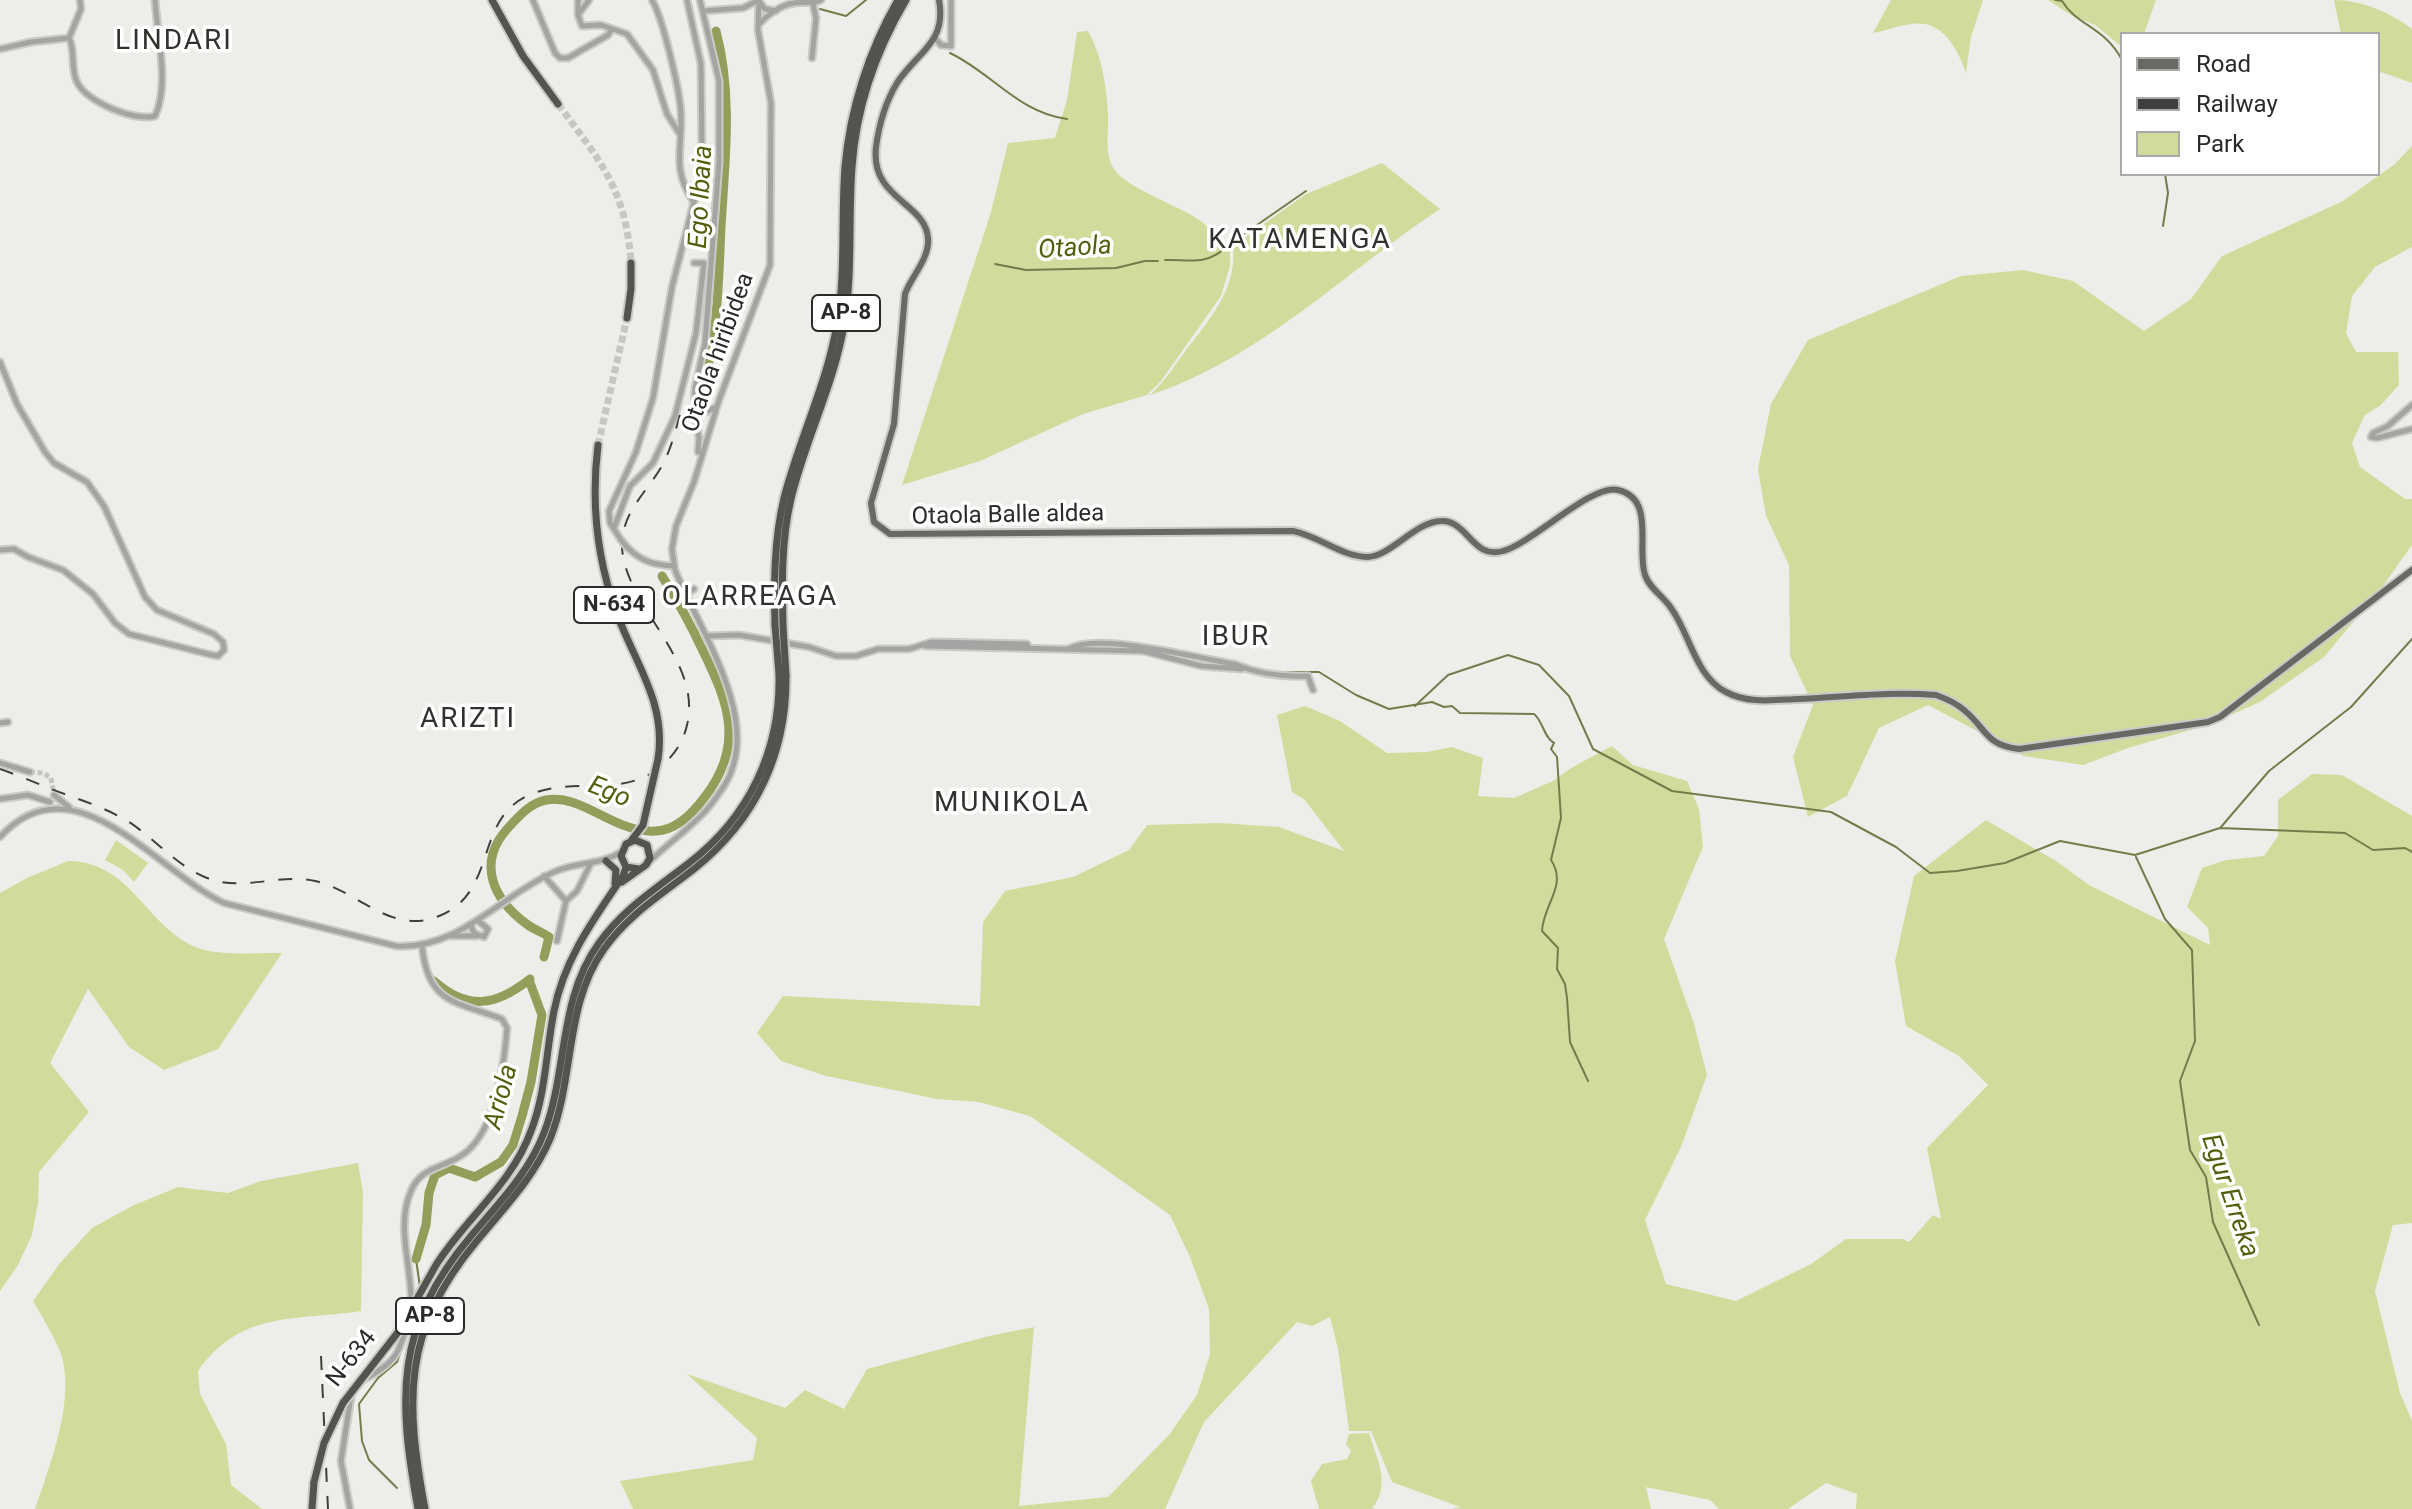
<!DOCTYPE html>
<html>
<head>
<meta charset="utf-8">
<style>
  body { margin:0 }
  #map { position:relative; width:2412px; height:1509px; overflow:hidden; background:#edeee9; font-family:Roboto,sans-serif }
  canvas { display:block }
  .legend { position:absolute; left:2120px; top:32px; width:260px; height:144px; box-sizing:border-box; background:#fff; border:2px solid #aaaaa9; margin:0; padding:10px 14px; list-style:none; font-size:24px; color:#2a2b29 }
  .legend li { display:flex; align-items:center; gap:16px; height:40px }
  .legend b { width:40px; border:2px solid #aaaaa9 }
</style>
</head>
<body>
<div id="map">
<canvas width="2412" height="1509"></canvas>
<ul class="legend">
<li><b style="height:10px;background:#686965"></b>Road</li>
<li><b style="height:10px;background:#3f403e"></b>Railway</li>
<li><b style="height:22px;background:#d0dc9c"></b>Park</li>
</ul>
</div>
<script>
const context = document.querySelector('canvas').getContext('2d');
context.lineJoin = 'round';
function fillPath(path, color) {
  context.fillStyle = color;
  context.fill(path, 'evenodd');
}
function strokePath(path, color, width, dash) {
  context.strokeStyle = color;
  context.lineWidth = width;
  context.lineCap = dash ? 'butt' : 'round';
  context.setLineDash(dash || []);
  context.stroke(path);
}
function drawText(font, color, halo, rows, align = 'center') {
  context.font = font + ' Roboto,sans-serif';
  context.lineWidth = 7;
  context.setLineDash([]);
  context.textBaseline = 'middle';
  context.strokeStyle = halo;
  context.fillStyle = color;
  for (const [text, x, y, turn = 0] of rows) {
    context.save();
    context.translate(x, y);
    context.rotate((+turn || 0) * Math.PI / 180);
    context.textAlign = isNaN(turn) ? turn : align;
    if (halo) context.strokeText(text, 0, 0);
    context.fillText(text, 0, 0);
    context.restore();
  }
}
fillPath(new Path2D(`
  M1891,0H1983L1971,37L1966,73C1960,55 1947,28 1925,24C1910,21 1889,30 1873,33Z
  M2048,0H2156L2144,34H2122V47L2095,25L2071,15Z
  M2334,0C2361,0 2390,12 2412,29V83L2378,71V34H2341Z
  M1088,31C1101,53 1107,88 1108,114C1109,132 1104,154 1114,169C1125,187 1174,204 1193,216C1208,225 1218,237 1230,249V266L1221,296L1161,381L1147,395L1083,414L980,461L902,485L991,212L1008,143L1055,138L1067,100L1077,32Z
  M2412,146V247L2375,267L2352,296L2346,333L2356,352H2398L2399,385L2381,405L2365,415L2352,443L2360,467L2405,499H2412V545L2380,590L2324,657L2260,702L2211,724L2128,748L2083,765L2024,756L1928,705L1879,728L1847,796L1808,817L1793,757L1813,705L1790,656L1789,565L1766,516L1758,469L1771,404L1808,340L1961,276L2023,270L2073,281L2144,331L2191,299L2222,256L2343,201L2395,164Z
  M1382,163L1440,209C1345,272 1260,359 1150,395C1170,376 1176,362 1193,341C1215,313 1237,284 1233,246L1306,194Z
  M1305,706L1340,721L1387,753L1427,752L1452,747L1483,758L1478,796L1514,798L1553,781L1571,768L1612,746L1633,765L1687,781L1699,809L1703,847L1664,939L1694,1024L1707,1075L1681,1147L1645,1220L1666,1284L1736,1301L1811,1264L1846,1239H1903L1909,1242L1933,1215L1941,1219L1927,1148L1988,1085L1959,1056L1906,1026L1895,961L1914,876L1986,820L2056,861L2089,885L2210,945L2208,928L2187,907L2202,868L2226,860L2264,856L2278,836V800L2312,774L2342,775L2412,816V1223L2393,1225L2375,1291L2400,1393L2412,1421V1509H1856L1857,1494L1826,1483L1788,1509H1719L1710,1500L1646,1487L1651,1509H1451L1460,1507L1392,1482L1371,1431H1349L1338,1349L1330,1317L1312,1326L1297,1322L1204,1422L1165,1509H633L620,1481L753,1460L757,1438L687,1374L785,1408L805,1390L844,1409L867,1369L989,1336L1034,1327L1019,1506L1108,1497L1169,1435L1197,1395L1210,1354L1209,1309L1190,1257L1170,1215L1030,1116L979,1102L937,1099L826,1076L781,1061L757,1033L783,996L980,1006L983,922L1005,891L1073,877L1129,850L1147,825L1220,823L1279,827L1344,851L1304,799L1292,792L1277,715Z
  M116,840L148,863L134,882L123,870L105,860Z
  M68,861C129,862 142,918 189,944C215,958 253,952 282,953L218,1049L164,1070L129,1047L88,989L50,1063L89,1112L39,1172L38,1203L32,1235L18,1265L0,1291V893L27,878Z
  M358,1163L363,1192L361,1311C296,1321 241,1310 198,1371L200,1394L226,1444L231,1485L262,1509H35C50,1465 77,1396 60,1351C53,1334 42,1317 33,1301L60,1263L92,1228L132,1206L178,1187L228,1193L261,1181Z
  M1369,1433C1376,1457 1392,1486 1372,1508L1376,1509H1319L1311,1481L1322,1464L1347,1459L1351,1451L1346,1444L1349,1434Z`), '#d0dc9c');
strokePath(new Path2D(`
  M2055,0L2062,1C2077,26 2105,27 2122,60
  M820,9L846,16L866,0
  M950,53C992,73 1019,113 1067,119
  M2163,226L2168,193L2165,174
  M1231,243L1306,191
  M1165,260C1187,259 1206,266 1225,248
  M995,264L1026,270L1116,268L1145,261H1158
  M1274,672H1319L1356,695L1389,709L1432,702L1444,707L1452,706L1460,713L1534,714C1543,721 1544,738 1554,743L1551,749L1557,757L1561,818L1551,860C1568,885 1543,905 1542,931L1558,948L1557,969L1565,984L1567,998L1570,1042L1588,1081
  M1415,706L1448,675L1508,655L1539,665L1569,696L1593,749L1672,791L1831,812L1896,847L1930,873L1957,871L2005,863L2060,841L2135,855L2220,828L2345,833L2373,850L2405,848L2412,852
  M2221,827L2269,771L2351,707L2412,639
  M2136,857L2165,919L2192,950L2195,1041L2180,1081L2190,1150L2206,1177L2213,1222L2259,1325
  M416,1259L420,1287
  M397,1488L369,1460L362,1441L359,1404L378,1378L397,1362L416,1309`), '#737c4b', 2);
strokePath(new Path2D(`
  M708,366C718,320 719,273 721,226C725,160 733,95 716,31
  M544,957L549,937C542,932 535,930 528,925C493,900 476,863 508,828C519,816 530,803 546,800C582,793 615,834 656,831C676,830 693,813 704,798C745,746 729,704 703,651C691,625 677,600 662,576
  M434,981C468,1011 496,1006 530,979
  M416,1259L426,1225L429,1193L435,1175L449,1168L475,1177L501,1162L513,1145L522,1116L531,1082L542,1015L529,980`), '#929e59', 9);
strokePath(new Path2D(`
  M30,772L43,773L51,778L54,794`), '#c6c7c3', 5, [5, 2.5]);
strokePath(new Path2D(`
  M558,104C600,161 626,189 631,263
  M598,445L627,318`), '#c6c7c3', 7, [7, 3.5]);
const minor = new Path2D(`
  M80,0L81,9L69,38C76,52 70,68 77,82C86,102 135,122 155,116C170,85 157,34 155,0
  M533,0L555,53L560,58H568L608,35L612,29
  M578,0V15L582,26L601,25L627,34L653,70L667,114L679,133
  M652,0C663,19 681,94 681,116C682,152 672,169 693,201
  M759,1L765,9L776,11
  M703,11L743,8L759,0
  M578,15L589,0
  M758,25C767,15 781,5 794,3C804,1 811,5 821,0
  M935,38L941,45L951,46V0
  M0,49L31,42L69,38
  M812,58L816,18L813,4
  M0,362L17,404L45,452L54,463L87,482L104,506L145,597L157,610L214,634L223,642L224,650L218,656L212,655L129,634L115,623L93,594L63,570L28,557L14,549L0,550
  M695,403L704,413L714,408
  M2371,437L2373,433L2388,426L2412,405
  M2371,437L2377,438L2412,429
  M698,452L699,438L694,408L695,388L705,343L719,162V81L700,0
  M614,528L630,486L653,463L675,416L696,333L704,263H694
  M621,540L610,523L609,511L636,452L653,398L672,287L699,182L702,157L701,64L687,0
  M628,548C642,562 655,565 674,566
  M685,595L694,589
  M706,636L739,635L809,647L836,656H856L878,649H909L932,642L1027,644L1029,648
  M925,646L1143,651L1201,666L1242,669
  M1069,649C1098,632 1197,658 1234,664C1258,674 1281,677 1308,676L1313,690
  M0,723L8,722
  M0,763L30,772
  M54,795L69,807
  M0,799L28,795L50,802
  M0,837C74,756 157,872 224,903L396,946C459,950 501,895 556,871C577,862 601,865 621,852
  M649,862C668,843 691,828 708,808C716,798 727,784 731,772C756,710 698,627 675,570L672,549L676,526L694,482L719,400L770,265L771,103L758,30L759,0
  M544,876L566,901
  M470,924L474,933L484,937L488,929L477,920
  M451,936H477
  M557,941L566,901L577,891L591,863
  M411,1307C413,1269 395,1227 411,1191C420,1168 441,1168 459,1157C496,1136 504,1066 507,1028L502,1019C456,1001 428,1005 422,946
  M361,1381C393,1365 400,1355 408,1320
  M350,1509L341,1461L351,1396`);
const major = new Path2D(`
  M939,0C947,43 917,52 897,83C885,103 879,124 876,147C870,199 925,202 928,238C930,258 911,277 905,294L894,424L871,503L874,522L890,534L1293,531C1319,536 1340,556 1367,557C1391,557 1415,521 1442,521C1468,521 1473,560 1503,551C1533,543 1592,483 1618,490C1656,499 1636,548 1645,575C1649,588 1663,596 1671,608C1690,634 1695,676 1726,692C1748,704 1774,700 1798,699C1843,697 1891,691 1936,695C1947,699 1956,703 1964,710C1987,729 1985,745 2019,749L2208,722L2220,717L2412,570`);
const highway = new Path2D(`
  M492,0L523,56L558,104
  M627,318L631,289V263
  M598,445C591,502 597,560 617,614C635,663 667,704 658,759
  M775,625C774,582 774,540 784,498C799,439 827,384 837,324C846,272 841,219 845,167C850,109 869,50 898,0
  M783,626C782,584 781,541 791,499C805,440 834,385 844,325C853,272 848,219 852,167C856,108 876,51 906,0
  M631,841L643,825
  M606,861L616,870L615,884
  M622,882L646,865L650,858L647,845L635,840L626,844L621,856L626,867L639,869
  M436,1265C465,1219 512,1184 531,1131C546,1093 546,1051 554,1011C564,959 594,919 623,876L626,867
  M312,1509L314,1482
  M418,1509C398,1399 394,1327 471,1236C498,1204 528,1174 544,1133C568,1071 558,999 599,943C623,909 657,888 689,863C749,817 781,750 779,674
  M425,1509C405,1401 402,1331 476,1242C503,1209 533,1179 550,1139C575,1077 564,1005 604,949C628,915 662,894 694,869C756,820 787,753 786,675`);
strokePath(minor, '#cacbc6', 9);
strokePath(major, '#cacbc6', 10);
strokePath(highway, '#cacbc6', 11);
strokePath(minor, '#a4a5a3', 5);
strokePath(major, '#686965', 6);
strokePath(highway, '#53544f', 7);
strokePath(new Path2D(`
  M0,769C17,775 34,782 51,789C77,799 105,807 129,822C155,839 178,867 207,878C242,892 280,873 315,881C359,891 391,936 439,916C500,892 472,815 534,793C579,777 629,799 666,762C677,751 684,739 687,725C703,660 625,607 622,547C621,511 649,491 664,462C673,444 677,424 683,404
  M321,1356L328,1509`), '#3f403e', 2, [14, 14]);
const minorBridge = new Path2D(`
  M621,540L628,548`);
const highwayBridge = new Path2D(`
  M775,625L779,674
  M783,626L786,675
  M643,825L658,759
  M314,1482L324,1443L343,1403L399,1331L436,1265`);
strokePath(minorBridge, '#cacbc6', 9, []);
strokePath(highwayBridge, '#cacbc6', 11, []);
strokePath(minorBridge, '#a4a5a3', 5);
strokePath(highwayBridge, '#53544f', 7);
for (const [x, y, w] of [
  [846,313,68],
  [614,605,80],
  [430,1316,68]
]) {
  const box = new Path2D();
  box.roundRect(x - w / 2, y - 18, w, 36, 6);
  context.fillStyle = '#fff';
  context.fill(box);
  strokePath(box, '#2a2b29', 2);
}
drawText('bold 22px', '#2a2b29', null, [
  ["AP-8",846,313],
  ["N-634",614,605],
  ["AP-8",430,1316]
]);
drawText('24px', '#2a2b29', '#fff', [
  ["Otaola hiribidea",719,353,-70],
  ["Otaola Balle aldea",1008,516,-1],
  ["N-634",352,1359,-52]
]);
drawText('italic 26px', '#545e0d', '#fff', [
  ["Ego Ibaia",702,197,-87],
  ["Otaola",1075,249,-4],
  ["Ego",609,793,22],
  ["Ariola",502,1097,-75],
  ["Egur Erreka",2229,1196,71]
]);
context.letterSpacing = '2px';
drawText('28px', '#31322e', '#fff', [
  ["LINDARI",174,42],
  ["KATAMENGA",1300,241],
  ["OLARREAGA",750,598],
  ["IBUR",1236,638],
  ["ARIZTI",468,720],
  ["MUNIKOLA",1012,804]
]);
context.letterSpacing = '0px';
</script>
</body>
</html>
